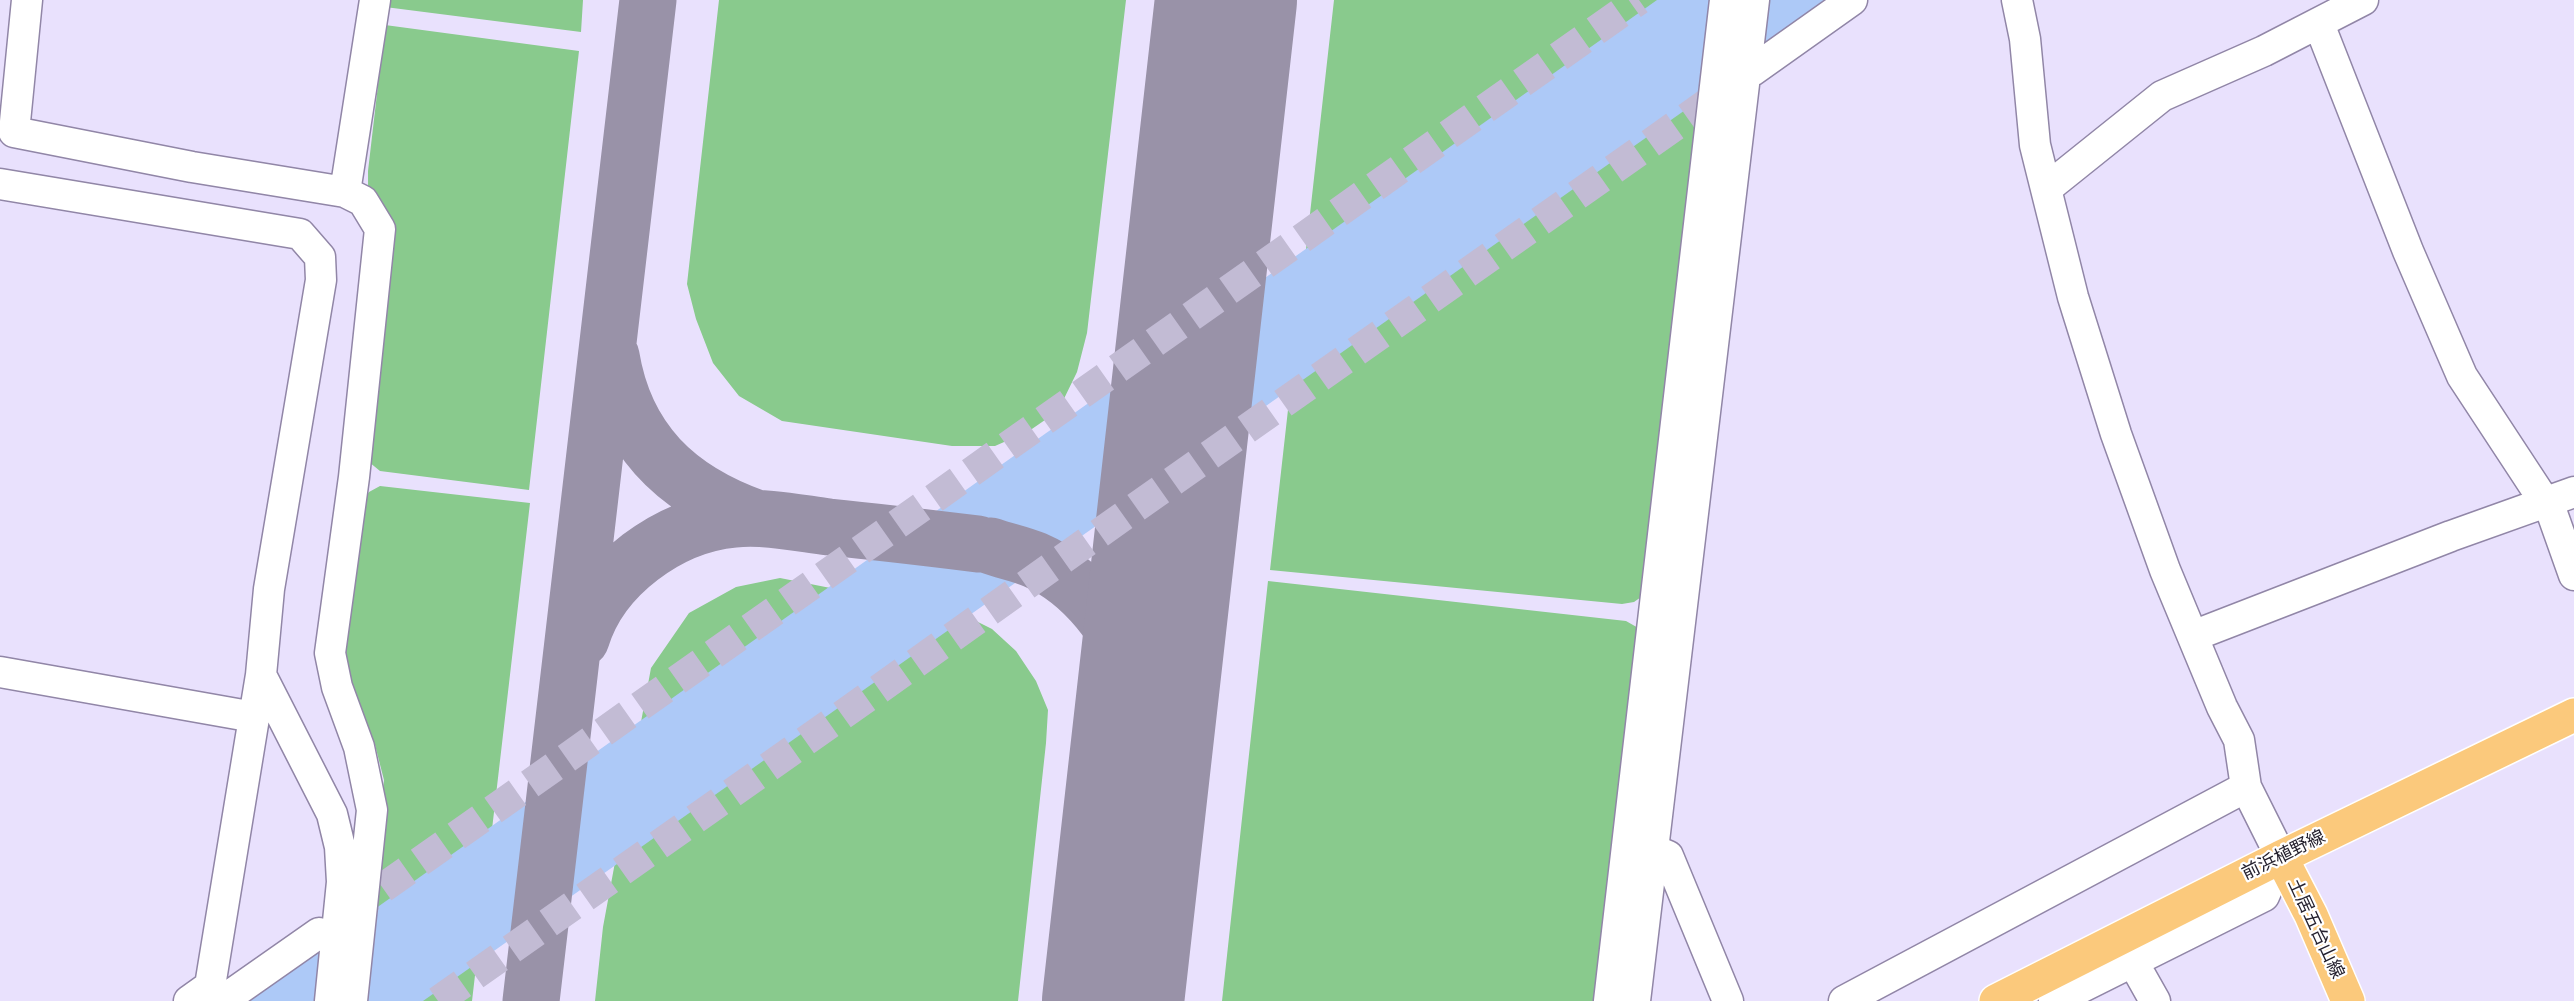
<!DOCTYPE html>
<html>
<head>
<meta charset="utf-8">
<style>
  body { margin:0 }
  canvas { display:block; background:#e9e1fd }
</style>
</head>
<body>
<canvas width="2574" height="1001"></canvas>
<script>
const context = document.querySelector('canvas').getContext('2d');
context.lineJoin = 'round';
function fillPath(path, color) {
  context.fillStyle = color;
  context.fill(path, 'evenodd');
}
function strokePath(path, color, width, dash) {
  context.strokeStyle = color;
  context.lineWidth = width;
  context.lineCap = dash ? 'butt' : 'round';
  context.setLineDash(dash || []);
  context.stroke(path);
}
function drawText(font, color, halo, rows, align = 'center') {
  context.font = font + ' "Roboto Condensed","Noto Sans JP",sans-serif';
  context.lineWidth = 4.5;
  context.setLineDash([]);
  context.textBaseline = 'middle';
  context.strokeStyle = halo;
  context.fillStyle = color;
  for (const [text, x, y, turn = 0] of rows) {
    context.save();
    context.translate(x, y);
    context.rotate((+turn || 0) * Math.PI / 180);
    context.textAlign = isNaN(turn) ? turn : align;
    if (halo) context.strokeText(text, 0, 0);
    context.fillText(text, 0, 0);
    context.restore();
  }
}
fillPath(new Path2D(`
  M386,0H583L581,32L385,7Z
  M719,0H1126L1087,333L1077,372L1058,411L1029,431L995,446H952L782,421L739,396L713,363L696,319L687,284Z
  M1334,0H1719L1644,595L1634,602L1622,604L1270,570Z
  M385,25L579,51L529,490L380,471L369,462L368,171Z
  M380,486L530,503L472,1001H360L384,780L375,745L358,710L344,662L365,498L369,492Z
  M780,578L962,614L992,629L1016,651L1036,681L1048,710L1046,743L1018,1001H595L603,927L651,668L689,613L736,587Z
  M1268,581L1626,621L1640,629L1604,1001H1222Z`), '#89ca8d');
fillPath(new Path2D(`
  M1657,0H1841L423,1001H245Z`), '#adc9f7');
strokePath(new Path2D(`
  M611,356C625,441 677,490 756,518
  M991,546C1005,551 1021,554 1035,560C1083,581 1123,631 1136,681C1143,705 1141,730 1141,754
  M581,639C600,575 669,525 734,519C766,516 798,523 829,527C879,532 929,538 978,544
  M531,1001L648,0`), '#9992a8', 57);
strokePath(new Path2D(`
  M1113,1001L1226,0`), '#9992a8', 142);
strokePath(new Path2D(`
  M346,914L1639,0
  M438,1001L1730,87`), '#c2bbd4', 30, [30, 15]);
const minor = new Path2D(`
  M27,0L14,132L192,167L345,192L363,201L380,229L354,477L330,653L337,687L359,747L372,810L352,1001
  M2017,0L2025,39L2035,145L2073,297L2116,434L2165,570L2222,707L2239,740L2246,787L2281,857L2264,896L2054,1001
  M2319,24L2408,251L2462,376L2552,513L2574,575
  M1752,71L1852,0
  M0,184L300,234L320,257L321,280L269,589L261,675L332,814L340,847L342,882L330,1001
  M2046,189L2162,96L2264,51L2363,0
  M345,192L375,0
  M2193,636L2451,536L2574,492
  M0,672L254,717
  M1654,850L1668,856L1728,1001
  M2133,962L2155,1001
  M189,1001L210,986L261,675
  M222,1001L319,933
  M1609,1001L1725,0
  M1635,1001L1754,0
  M1844,1001L2246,787`);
const major = new Path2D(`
  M2281,857L2311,915L2348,1001
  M1996,1001L2281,857L2574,715`);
strokePath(minor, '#9186a7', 33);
strokePath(major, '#fff', 36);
strokePath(minor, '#fff', 30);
strokePath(major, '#fbc97c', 33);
drawText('18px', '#26222f', '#fff', [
  ["前浜植野線",2284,856,-26],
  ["土居五台山線",2315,929,65]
]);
</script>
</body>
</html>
